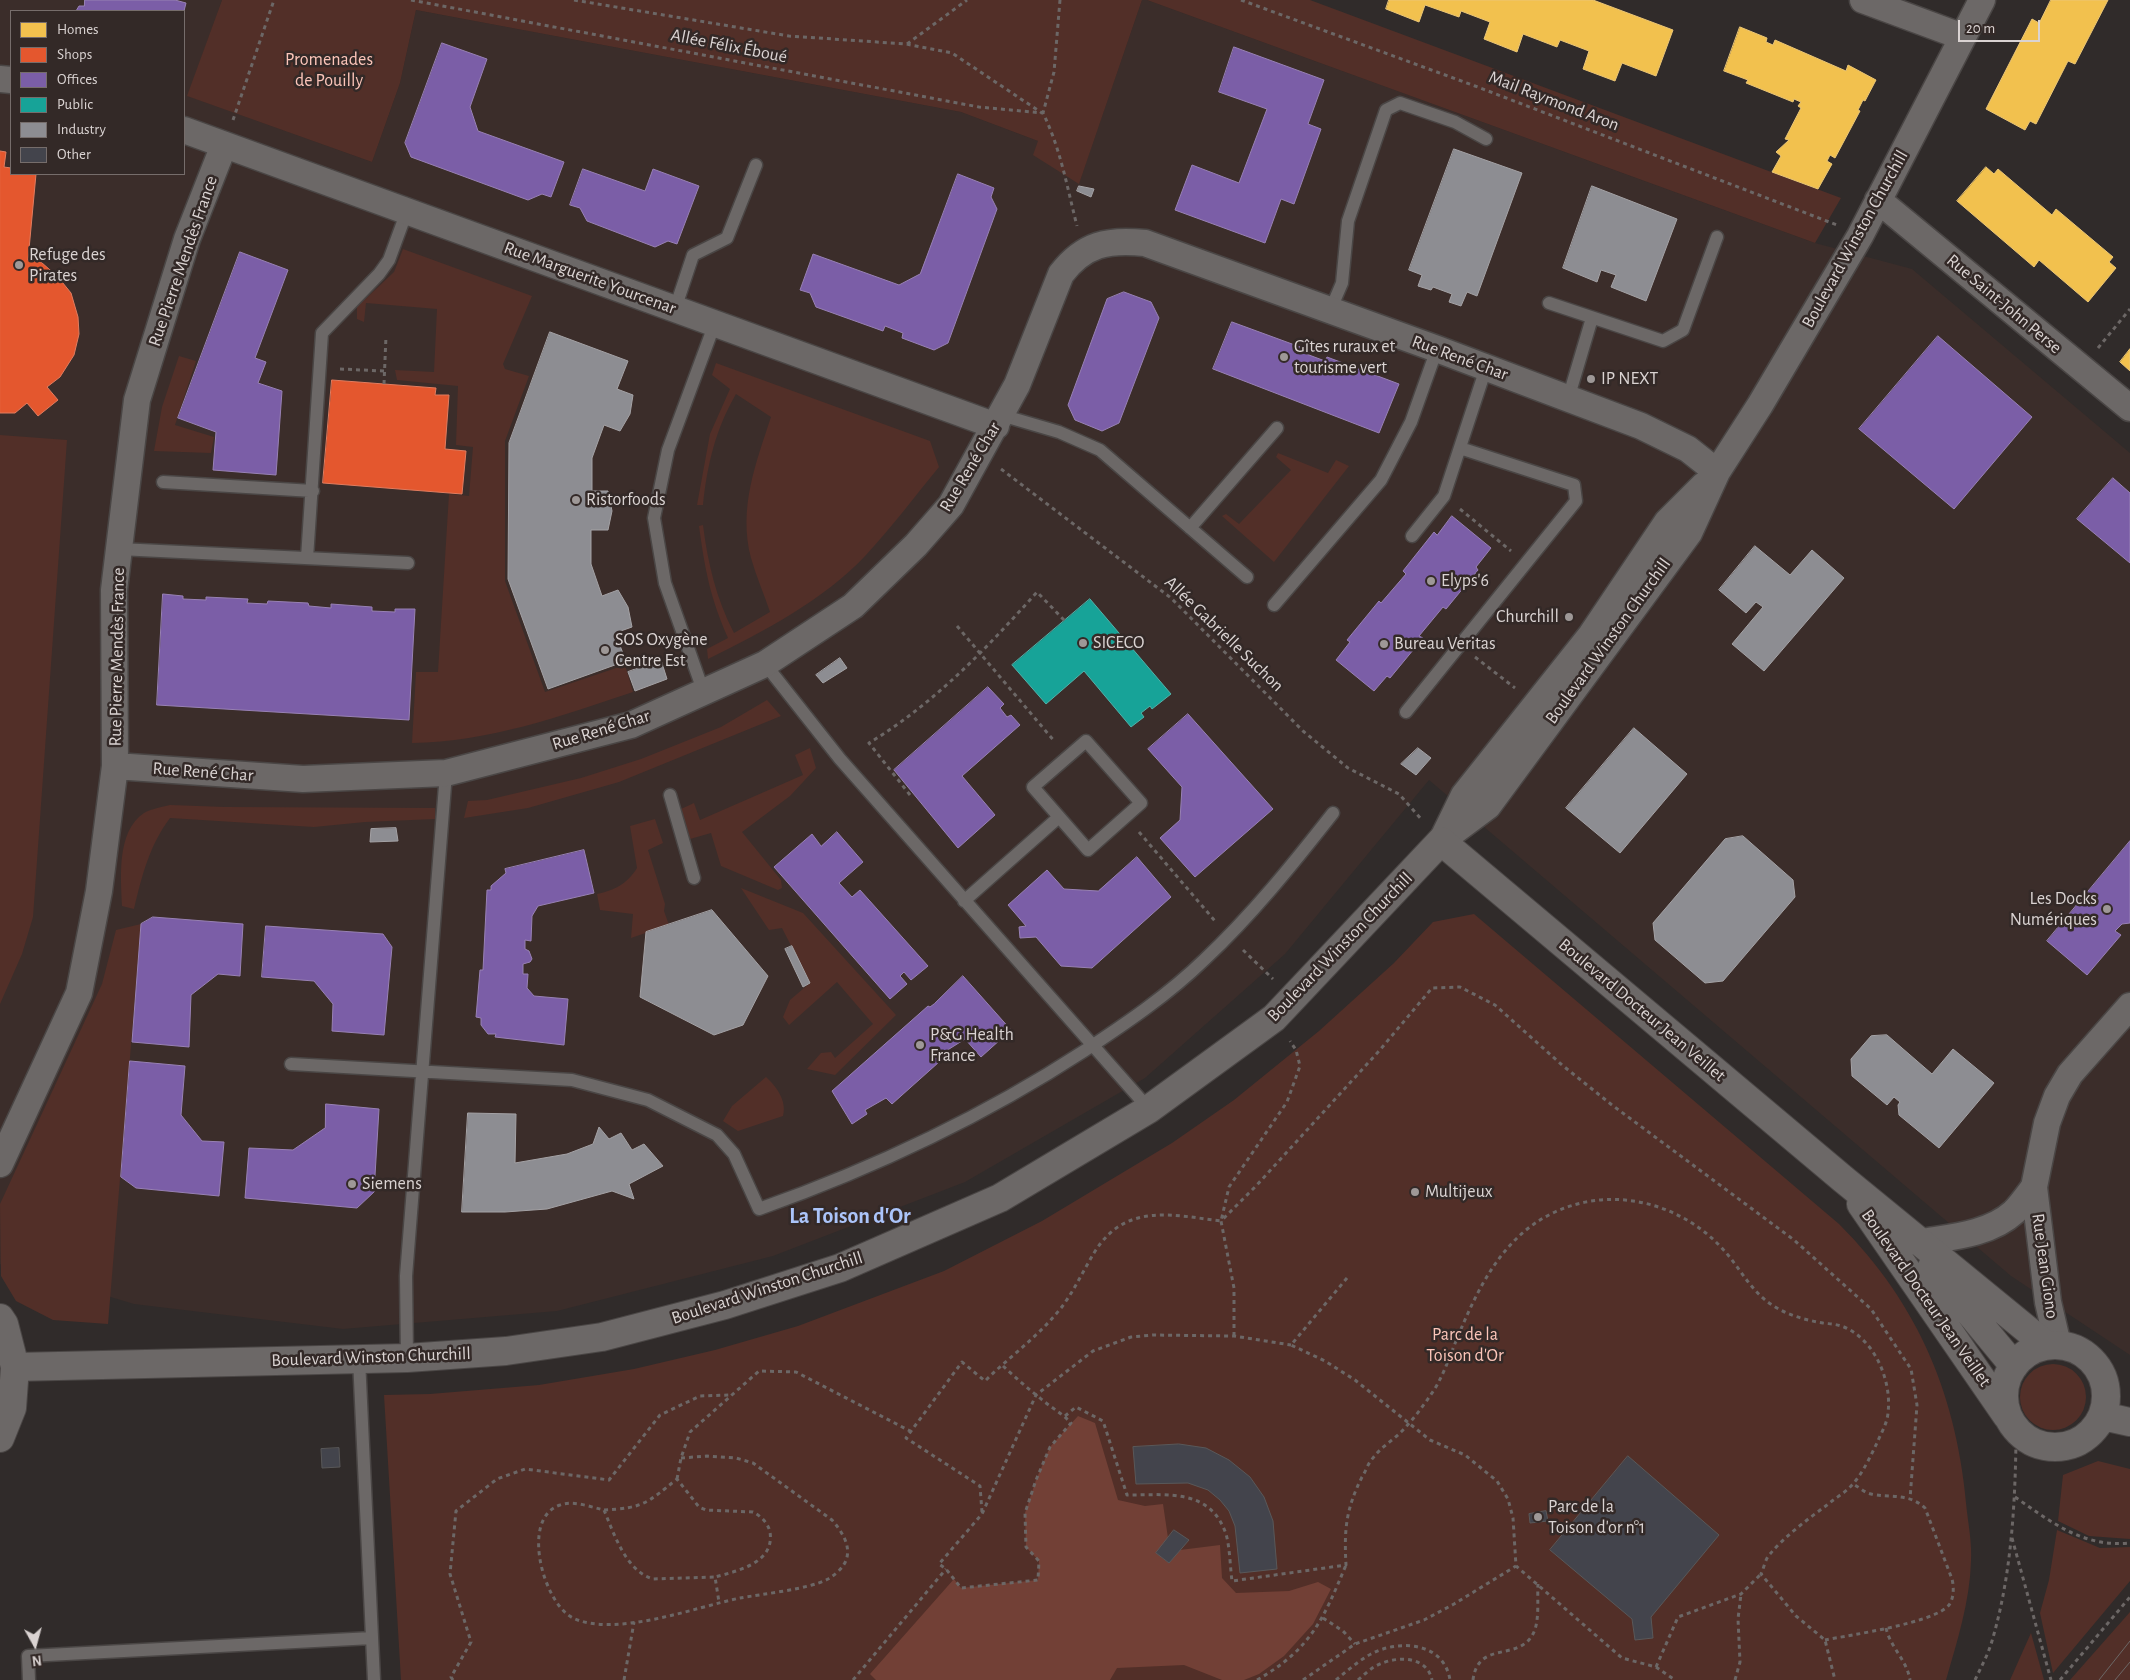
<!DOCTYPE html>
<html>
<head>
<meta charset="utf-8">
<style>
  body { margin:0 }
  #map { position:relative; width:2130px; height:1680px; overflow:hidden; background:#302b2a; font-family:"Alegreya Sans",sans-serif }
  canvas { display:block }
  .legend { position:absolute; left:10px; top:10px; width:175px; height:165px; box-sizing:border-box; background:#332927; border:1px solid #766d6b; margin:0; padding:6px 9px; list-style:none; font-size:15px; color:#dad3d2 }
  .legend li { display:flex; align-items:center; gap:10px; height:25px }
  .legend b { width:25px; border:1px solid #766d6b }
  .north { position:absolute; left:10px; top:1620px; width:50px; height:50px; -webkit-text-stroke:4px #332927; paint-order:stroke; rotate:173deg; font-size:14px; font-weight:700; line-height:20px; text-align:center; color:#dad3d2 }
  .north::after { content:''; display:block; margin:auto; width:18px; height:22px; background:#dad3d2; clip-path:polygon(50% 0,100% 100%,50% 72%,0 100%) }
  .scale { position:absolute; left:1958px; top:20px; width:82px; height:22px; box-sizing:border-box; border:2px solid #dad3d2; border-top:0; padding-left:6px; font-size:15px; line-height:18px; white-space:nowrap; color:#dad3d2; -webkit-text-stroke:4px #332927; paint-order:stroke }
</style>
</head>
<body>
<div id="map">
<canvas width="2130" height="1680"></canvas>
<ul class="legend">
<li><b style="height:14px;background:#f2c14e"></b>Homes</li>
<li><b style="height:14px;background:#e4572e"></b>Shops</li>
<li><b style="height:14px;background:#7b5ea7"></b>Offices</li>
<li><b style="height:14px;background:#17a398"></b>Public</li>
<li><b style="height:14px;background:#8d8d92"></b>Industry</li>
<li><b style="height:14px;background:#43444c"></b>Other</li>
</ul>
<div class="north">N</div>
<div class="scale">20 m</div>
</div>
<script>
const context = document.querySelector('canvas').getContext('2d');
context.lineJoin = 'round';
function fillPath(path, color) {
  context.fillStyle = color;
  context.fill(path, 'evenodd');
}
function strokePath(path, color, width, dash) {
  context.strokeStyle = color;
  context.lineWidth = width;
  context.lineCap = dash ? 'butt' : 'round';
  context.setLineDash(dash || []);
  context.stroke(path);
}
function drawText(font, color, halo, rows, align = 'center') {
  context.font = font + ' "Alegreya Sans",sans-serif';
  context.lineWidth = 5;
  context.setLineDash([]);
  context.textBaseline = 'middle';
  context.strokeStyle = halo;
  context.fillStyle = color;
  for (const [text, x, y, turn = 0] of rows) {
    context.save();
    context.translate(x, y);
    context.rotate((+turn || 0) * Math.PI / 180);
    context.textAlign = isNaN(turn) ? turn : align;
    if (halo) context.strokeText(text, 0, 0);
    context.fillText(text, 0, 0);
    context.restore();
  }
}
fillPath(new Path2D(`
  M0,0H222L188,96L372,162L400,83L416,10L961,112L1038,141L1079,183L1142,0H1147L1815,243L1912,269L2130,453V1355L2011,1276L1429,780L1285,954L1145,1078L965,1182L773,1256L557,1311L343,1329L134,1304L0,1264ZM11,11H184V174H11Z`), '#3b2d2a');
fillPath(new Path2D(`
  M222,0H1142L1079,184L1033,155L1038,141L961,112L416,10L400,83L372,162L187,96Z
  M1147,0H1310L1841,198L1815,243Z
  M403,249L532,296L503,364L505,369L529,376L505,441V581L545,692L625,665L633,692C561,716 489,742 412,743L416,672H438L449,494L469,496L473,447L456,445L458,386L397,380L395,370L434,372L437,309L366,303L364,322L357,319V307L394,272Z
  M179,356L196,361L175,425L214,437L211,453L154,451L162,407Z
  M716,363L930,441L939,467C915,496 892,527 866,555C823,601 764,631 708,659L707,649L728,638C710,597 705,570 699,526L703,525C708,564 716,598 734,633L770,612C764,594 756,576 751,558C738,508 756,463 771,417L736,394C716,428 707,465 703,505H697L710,434L730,389L712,375Z
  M0,435L67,440L33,917L22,954L0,1004Z
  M1278,453L1328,473L1336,460L1349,466L1274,562L1222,516L1226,514L1239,524L1291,470L1276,457Z
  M767,700L781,716L619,782L528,808L464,818L468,801L487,800L581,778L641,759L721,727Z
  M810,748L816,768L790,796L742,832L781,880L782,888L778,890L721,866L711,833L690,839L681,809L694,803L700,820L803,775L795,755Z
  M170,805L225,807L435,808V819L365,822L314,827L170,818C149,846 142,876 134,909L122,906C121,878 116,832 144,813C151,809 162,807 170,805Z
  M655,819L663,843L648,850L665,904L664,911L669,925L631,938L633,914L600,910L597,894C615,890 627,884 637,868L630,826Z
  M741,888L803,913L896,1015L835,1075L807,1069L821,1053L831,1052L835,1058L873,1024L837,982L789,1025L783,1017L790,1000L810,983L782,928L769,930Z
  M1474,914L1839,1224C1920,1305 1958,1399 1967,1512C1969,1528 1972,1545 1971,1561C1970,1601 1957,1642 1946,1680H401L384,1395L430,1394L539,1385L634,1369L715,1350L798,1326L944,1271L1042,1221L1172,1143L1234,1100L1319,1031L1394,963L1433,922Z
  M141,924L108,1324L53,1320L16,1301L1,1276L0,1204L102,984L116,930Z
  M766,1077C777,1087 787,1101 783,1116L738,1131L723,1121L732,1106Z
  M2020 1397a33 33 0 1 1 66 0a33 33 0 1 1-66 0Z
  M2098,1461L2130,1469V1539L2089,1536L2058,1521L2063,1475Z
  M2057,1530L2100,1548L2130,1547V1581L2053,1673L2040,1613L2049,1580Z
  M2130,1612V1680H2070Z
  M2031,1633L2044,1680H2010Z`), '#522f28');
fillPath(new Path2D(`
  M1078,1416L1095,1423L1118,1500L1145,1506L1163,1504L1168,1538L1156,1553L1169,1563L1180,1550L1220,1545L1222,1578L1236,1593L1289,1591L1318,1582L1331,1589L1313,1624L1284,1656L1259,1674L1244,1680H1222L1184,1665L1117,1668L1110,1680H876L870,1674L954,1579L961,1588L1038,1580L1039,1561L1026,1547L1025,1513L1036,1480L1050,1447Z`), '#724036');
const homes = new Path2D(`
  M1389,0H1593L1673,30L1656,76L1622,63L1615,81L1583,69L1589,51L1560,40L1557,47L1523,34L1517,52L1484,39L1490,22L1461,11L1459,17L1425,5L1419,22L1386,9Z
  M2051,0H2108L2075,64L2068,61L2036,124L2030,121L2025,130L1986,109L2032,19L2039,23Z
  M1740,27L1767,38L1766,42L1773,45L1775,40L1846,71L1848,65L1876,80L1865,101L1863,100L1858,110L1860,111L1835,158L1830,155L1827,161L1832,164L1818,189L1772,172L1781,156L1776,152L1789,140L1785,139L1801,108L1798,106L1801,102L1794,99L1793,102L1746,83L1748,80L1724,71Z
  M1986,167L1994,174L1998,169L2052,215L2056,209L2113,257L2109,262L2116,268L2088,302L2039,260L2034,267L1957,201Z
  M2130,349V371L2120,362Z`);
fillPath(homes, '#f2c14e');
strokePath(homes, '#ebc676', 1);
const shops = new Path2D(`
  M0,151L6,152L4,167L11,168V174H36L28,260L41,262L58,277L71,293L78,317L79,334L74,355L60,377L47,387L58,400L38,416L27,403L15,413H0Z
  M332,380L436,388L435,395H449L445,449L466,451L462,494L323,483Z`);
fillPath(shops, '#e4572e');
strokePath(shops, '#e17c5f', 1);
const offices = new Path2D(`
  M85,0H175L186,3L184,11H76L79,6H84Z
  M442,43L487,59L470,107L478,131L564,162L551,197L542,194L528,200L411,157L405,143Z
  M1234,47L1324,80L1308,124L1321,129L1294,204L1281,199L1265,243L1175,210L1192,165L1239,183L1267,109L1219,92Z
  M583,169L645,191L653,169L699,186L677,244L668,241L655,247L587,221L580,208L570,205Z
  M958,174L994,188L991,197L997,209L948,343L934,350L902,338L903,333L885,326L883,331L816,307L810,293L800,290L813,254L899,285L920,274Z
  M240,252L288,270L255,358L266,362L258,383L282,391L276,475L213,470L216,432L178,418Z
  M1124,292L1151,302L1159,318L1119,423L1102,431L1075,420L1068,405L1107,299Z
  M1232,322L1303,348L1301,352L1325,361L1327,357L1399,384L1379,433L1213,369Z
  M1938,336L2032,417L1954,509L1859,429Z
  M2113,478L2130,493V563L2077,519Z
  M1452,516L1491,548L1476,567L1478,570L1446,609L1443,607L1419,636L1423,638L1390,678L1387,676L1374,691L1336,660L1350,642L1347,640L1379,601L1381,603L1406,574L1403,571L1434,532L1437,535Z
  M163,594L183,596V599L206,600V597L248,599L247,603L267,604L268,601L308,603L309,606L331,608V604L372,607V611L395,612V609H415L409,720L157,705Z
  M988,687L1004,704L1000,708L1007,717L1011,715L1020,725L962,776L995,815L958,848L894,770Z
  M1188,714L1273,809L1195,877L1160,838L1180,820L1182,787L1148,749Z
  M837,832L863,862L839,883L852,897L860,890L928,966L911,980L904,972L900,976L907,984L890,999L774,867L812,834L821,846Z
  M2130,841V923L2122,924L2115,931L2121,935L2087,975L2047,941Z
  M584,850L594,893L538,906L532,916L531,941L525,940V949L529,951L532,959L530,962L523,964V974H528L527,988L534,996L568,999L564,1045L495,1037L496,1034H488L481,1025V1018L476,1017L480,970H483L487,890H491V886L506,873L505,869Z
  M1137,857L1171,897L1092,968L1061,966L1036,937L1020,938L1019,927L1026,926L1008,905L1047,870L1064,889L1098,891Z
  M153,917L243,924L240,976L218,974L191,995L189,1047L132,1042L141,924Z
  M266,926L383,934L392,947L384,1035L332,1031L333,1004L314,981L262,977Z
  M963,976L1011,1030L981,1057L965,1039L946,1051L948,1054L892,1104L886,1098L865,1110L867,1114L852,1124L832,1091L928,1006L930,1007L934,1004Z
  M130,1061L185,1066L181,1115L202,1141L224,1142L219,1196L136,1188L121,1177Z
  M326,1104L379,1109L374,1192L357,1208L245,1198L249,1148L293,1150L325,1128Z`);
fillPath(offices, '#7b5ea7');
strokePath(offices, '#9881b4', 1);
const public = new Path2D(`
  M1090,599L1171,694L1152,709L1150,706L1141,713L1144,717L1131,727L1084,671L1046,704L1012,665Z`);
fillPath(public, '#17a398');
strokePath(public, '#52b1a9', 1);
const industry = new Path2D(`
  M1454,149L1522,173L1477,296L1467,292L1461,306L1449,302L1452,294L1433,287L1431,290L1418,286L1422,275L1409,270Z
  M1079,186L1094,189L1091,197L1077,191Z
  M1592,186L1677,219L1646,301L1611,287L1616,275L1601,270L1597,282L1563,268Z
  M550,332L628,361L617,389L633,395L630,414L620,431L604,425L592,458V491H608L612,511L608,530H591V564L602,596L618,590L628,607L632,627L615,633L626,661L548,689L508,579L509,443Z
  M1755,546L1790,575L1812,550L1844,578L1764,671L1732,644L1763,607L1756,602L1746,613L1719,590Z
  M840,658L847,668L823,683L816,675Z
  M661,660L667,679L635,691L628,672Z
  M1634,728L1687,774L1620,853L1566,808Z
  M1418,748L1431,758L1416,775L1401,764Z
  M396,828L398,841L370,842L371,829Z
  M1743,836L1793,880L1795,897L1723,981L1705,983L1655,940L1653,923L1725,839Z
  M712,910L768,976L743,1025L714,1035L640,997L646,932Z
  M792,946L810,983L803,987L785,949Z
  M1887,1035L1932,1074L1953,1049L1994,1083L1939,1148L1899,1115L1898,1105L1900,1102L1894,1097L1887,1105L1852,1076L1851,1059L1871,1036Z
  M468,1113L516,1114L515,1163L567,1154L593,1144L599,1127L609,1139L621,1133L632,1150L644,1144L663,1166L629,1184L634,1199L612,1191L547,1209L505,1212H462Z`);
fillPath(industry, '#8d8d92');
strokePath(industry, '#a4a2a5', 1);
const building = new Path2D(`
  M1179,1444L1206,1448L1229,1460L1250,1477L1264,1497L1273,1521L1277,1569L1240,1573L1235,1526L1229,1511L1220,1500L1208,1490L1188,1483L1136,1484L1133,1447Z
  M339,1448L340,1467L322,1468L321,1449Z
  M1628,1456L1719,1535L1651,1617L1653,1638L1635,1640L1632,1619L1550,1550Z
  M1546,1511L1548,1521L1530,1523L1529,1514Z
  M1174,1530L1189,1540L1169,1563L1156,1553Z`);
fillPath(building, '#43444c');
strokePath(building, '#595859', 1);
const service = new Path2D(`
  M1549,303L1663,341L1683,330L1717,237
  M675,309L693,255L727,238L756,165
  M1330,311L1342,283L1348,221L1386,110L1400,103L1455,122L1486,139
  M1568,399L1592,318
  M1001,415L1059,432L1100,450L1247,577
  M163,482L313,491
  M1190,528L1277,428
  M1412,536L1444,496L1486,368
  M119,549L408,563
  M307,558L322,333L379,274L389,260L407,211
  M1274,605L1381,480L1411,422L1437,349
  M765,664L840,759L1149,1109
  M704,693L665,583L654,518L668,450L715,323
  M1406,712L1576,501L1574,485L1460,448
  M1086,741L1141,803L1088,850L1033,787Z
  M670,795L694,878
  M964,901L1059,817
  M291,1064L572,1080L648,1100L717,1135L734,1154L759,1209C875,1168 981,1118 1084,1051C1125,1024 1168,995 1204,960C1252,915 1293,864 1333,813
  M407,1358L406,1276L446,773
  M359,1359L374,1680
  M29,1680L28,1656L372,1638`);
const minor = new Path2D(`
  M1863,0L1963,37
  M0,79L11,80
  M184,130L996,426
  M1878,200L2130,408
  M115,766L303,779L446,773L631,725L765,664L853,606L916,545L951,505L1017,385L1061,274C1084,244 1108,239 1145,243L1437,349L1641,426L1688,449L1717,472
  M1444,836L1464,795L1591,635L1667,522L1704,485
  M1441,841L1488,806L1689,533L1717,472L1760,405L1860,236L1982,0
  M0,1164L79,993L99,891L115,766L114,590L137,400L187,239L224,145
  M1922,1242C1952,1237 1990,1234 2014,1212C2021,1205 2028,1195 2034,1187
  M2058,1345L2048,1302L2034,1187L2047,1123L2057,1096L2070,1074L2130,1006`);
const tertiary = new Path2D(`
  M1861,1204L2007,1416
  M1932,1267L2014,1366
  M0,1318L4,1324L15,1367L12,1408L0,1438
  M2004 1396a51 51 0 1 1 102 0a51 51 0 1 1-102 0Z
  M15,1367L407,1358L506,1351L602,1337L725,1305L840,1268L1000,1198L1149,1109L1274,1018L1441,841L1843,1179L2046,1345
  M2103,1416L2130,1422`);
strokePath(service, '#4a4645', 15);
strokePath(minor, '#4a4645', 29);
strokePath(tertiary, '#4a4645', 30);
strokePath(new Path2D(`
  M411,0L979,107L1043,113
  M574,0L789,36L906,44L952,53L1042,113
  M1060,0L1054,72L1043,113C1061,150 1067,187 1077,226
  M1241,0L1475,86L1837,225
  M907,44L967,0
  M233,120L274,0
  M2098,348L2130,309
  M340,369L384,371
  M384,384L386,336
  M1001,469L1171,598L1303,731L1348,768L1399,794L1422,820
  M1460,509L1511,551
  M957,626L1055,742
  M1475,657L1515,688
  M910,795L869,743C935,703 986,649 1037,592L1064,620
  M1139,832L1215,921
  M1243,950L1273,979
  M1347,1278L1291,1345L1325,1361L1355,1380L1430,1440L1465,1455L1497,1481L1508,1499L1513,1518L1516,1566L1622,1658L1656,1667L1675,1680
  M1234,1336V1288L1221,1221L1256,1186L1379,1051L1432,988L1460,987L1495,1005L1562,1065L1612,1105L1794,1240L1871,1309L1911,1369L1917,1405L1910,1499
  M1003,1366C1015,1377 1027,1388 1040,1398C1050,1407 1062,1413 1071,1423L1050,1447L1036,1480L1025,1513L1026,1547L1039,1561L1038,1580L961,1588L946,1569L939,1564L982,1514L1036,1395L1093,1351L1131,1337L1153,1335L1234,1336L1291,1345
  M1065,1416L1076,1407L1103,1421L1127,1495C1167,1495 1210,1488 1226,1534C1230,1548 1230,1566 1232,1581L1346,1565C1344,1529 1346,1509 1362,1477C1366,1471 1368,1463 1373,1458C1380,1448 1392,1441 1401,1432C1413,1420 1424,1405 1434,1390C1444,1374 1449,1358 1456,1341C1477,1290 1502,1236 1555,1212C1611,1186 1677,1202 1719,1245C1739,1265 1749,1290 1772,1305C1787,1315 1805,1320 1823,1323C1830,1324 1837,1324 1844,1327C1875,1340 1892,1381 1888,1413C1887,1424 1881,1433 1877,1443C1870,1457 1863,1473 1852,1485C1845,1493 1835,1498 1827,1505C1808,1519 1785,1536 1770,1554C1765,1559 1764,1568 1761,1574L1796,1616L1825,1640L1835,1680
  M681,1458L707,1456L736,1458L753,1463L832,1520C851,1542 856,1562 828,1579C810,1589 762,1594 740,1598C696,1607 615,1638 573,1618C543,1603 520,1518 560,1505C574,1500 590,1507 604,1510C614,1534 626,1571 653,1579L715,1577L719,1602
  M677,1479L681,1458L690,1432L759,1371L796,1372L912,1432
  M2015,1497C2051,1522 2084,1548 2130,1543
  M604,1510C644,1508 647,1503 677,1479L699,1507L706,1510L753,1512C761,1516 768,1523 770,1532C775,1563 737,1571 715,1577
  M982,1512L980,1486L906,1438L962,1362L985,1381C1009,1357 1038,1337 1061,1308C1074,1291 1083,1271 1094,1253C1125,1202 1172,1215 1221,1221L1229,1187L1287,1102L1300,1066L1296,1050L1290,1041
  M2012,1538L2051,1680
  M1323,1618L1343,1631L1355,1644
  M1886,1628C1890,1647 1907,1660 1910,1680
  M1825,1640C1850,1635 1935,1623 1949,1605C1954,1598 1954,1587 1952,1579L1925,1508C1909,1493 1891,1498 1871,1494C1865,1493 1859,1487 1853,1484
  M1656,1667L1678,1617L1741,1594L1761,1574
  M453,1680L451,1677L471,1642L450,1574L456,1511L497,1479L525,1469L609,1480L660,1415L700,1396L732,1395
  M624,1680L634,1622
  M853,1680L946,1569
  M1257,1680C1311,1649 1323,1620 1346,1565
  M1303,1680L1355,1644L1424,1620L1454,1604L1516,1566
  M1336,1680C1347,1671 1358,1661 1371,1654C1399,1639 1444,1642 1450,1680
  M1358,1680C1365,1674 1372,1667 1380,1664C1398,1656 1427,1656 1432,1680
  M1473,1680C1478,1640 1518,1662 1533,1634C1540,1621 1537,1599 1538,1584
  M1735,1680L1740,1662L1738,1619L1741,1594
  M1975,1680C1981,1667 1988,1655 1992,1641C2011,1577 2015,1508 2016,1441
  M2060,1680L2130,1597`), '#6c6766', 3, [4, 4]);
strokePath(service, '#6c6867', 12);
strokePath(minor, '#6c6867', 26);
strokePath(tertiary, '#6c6867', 28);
strokePath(new Path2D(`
  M2099,1680L2130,1641
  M2115,1680L2130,1662`), '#6c6766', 1);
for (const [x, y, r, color] of [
  [19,265,5,"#9e9897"],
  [1284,357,5,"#9e9897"],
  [1591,379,5,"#9e9897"],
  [576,500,5,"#9e9897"],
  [1431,581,5,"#9e9897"],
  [1569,617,5,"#9e9897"],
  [1083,643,5,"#9e9897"],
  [1384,644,5,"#9e9897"],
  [605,650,5,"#9e9897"],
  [2107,909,5,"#9e9897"],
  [920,1045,5,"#9e9897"],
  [352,1184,5,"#9e9897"],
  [1415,1192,5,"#9e9897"],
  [1538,1517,5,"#9e9897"]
]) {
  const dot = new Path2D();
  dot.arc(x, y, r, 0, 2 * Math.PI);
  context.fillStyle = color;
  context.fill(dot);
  strokePath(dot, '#332927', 2);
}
drawText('18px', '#dad3d2', '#332927', [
  ["Allée Félix Éboué",729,46,11],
  ["Mail Raymond Aron",1554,101,21],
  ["Boulevard Winston Churchill",1855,239,-61],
  ["Rue Pierre Mendès France",183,261,-71],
  ["Rue Marguerite Yourcenar",590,278,20],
  ["Rue Saint-John Perse",2004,304,40],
  ["Rue René Char",1460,358,20],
  ["Rue René Char",970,467,-59],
  ["Allée Gabrielle Suchon",1224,634,44],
  ["Boulevard Winston Churchill",1608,641,-54],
  ["Rue Pierre Mendès France",117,657,-89],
  ["Rue René Char",601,730,-17],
  ["Rue René Char",203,772,4],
  ["Boulevard Winston Churchill",1340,947,-46],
  ["Boulevard Docteur Jean Veillet",1642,1010,40],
  ["Rue Jean Giono",2045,1266,82],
  ["Boulevard Winston Churchill",767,1288,-18],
  ["Boulevard Docteur Jean Veillet",1926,1298,55],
  ["Boulevard Winston Churchill",371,1357,-2]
]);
drawText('18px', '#fcc5b9', '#332927', [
  ["Promenades",329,60],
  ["de Pouilly",329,81],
  ["Parc de la",1465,1335],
  ["Toison d'Or",1465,1356]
]);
drawText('18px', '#dad3d2', '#332927', [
  ["Refuge des",29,255],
  ["Pirates",29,276],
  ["Gîtes ruraux et",1294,347],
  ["tourisme vert",1294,368],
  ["IP NEXT",1601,379],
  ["Ristorfoods",586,500],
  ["Elyps'6",1441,581],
  ["Churchill",1559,617,"right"],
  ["SOS Oxygène",615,640],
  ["Centre Est",615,661],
  ["SICECO",1093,643],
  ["Bureau Veritas",1394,644],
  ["Les Docks",2097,899,"right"],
  ["Numériques",2097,920,"right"],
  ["P&G Health",930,1035],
  ["France",930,1056],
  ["Siemens",362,1184],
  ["Multijeux",1425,1192],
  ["Parc de la",1548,1507],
  ["Toison d'or n°1",1548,1528]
], 'left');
drawText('bold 22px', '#abc4f9', '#332927', [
  ["La Toison d'Or",850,1216]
]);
</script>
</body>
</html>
